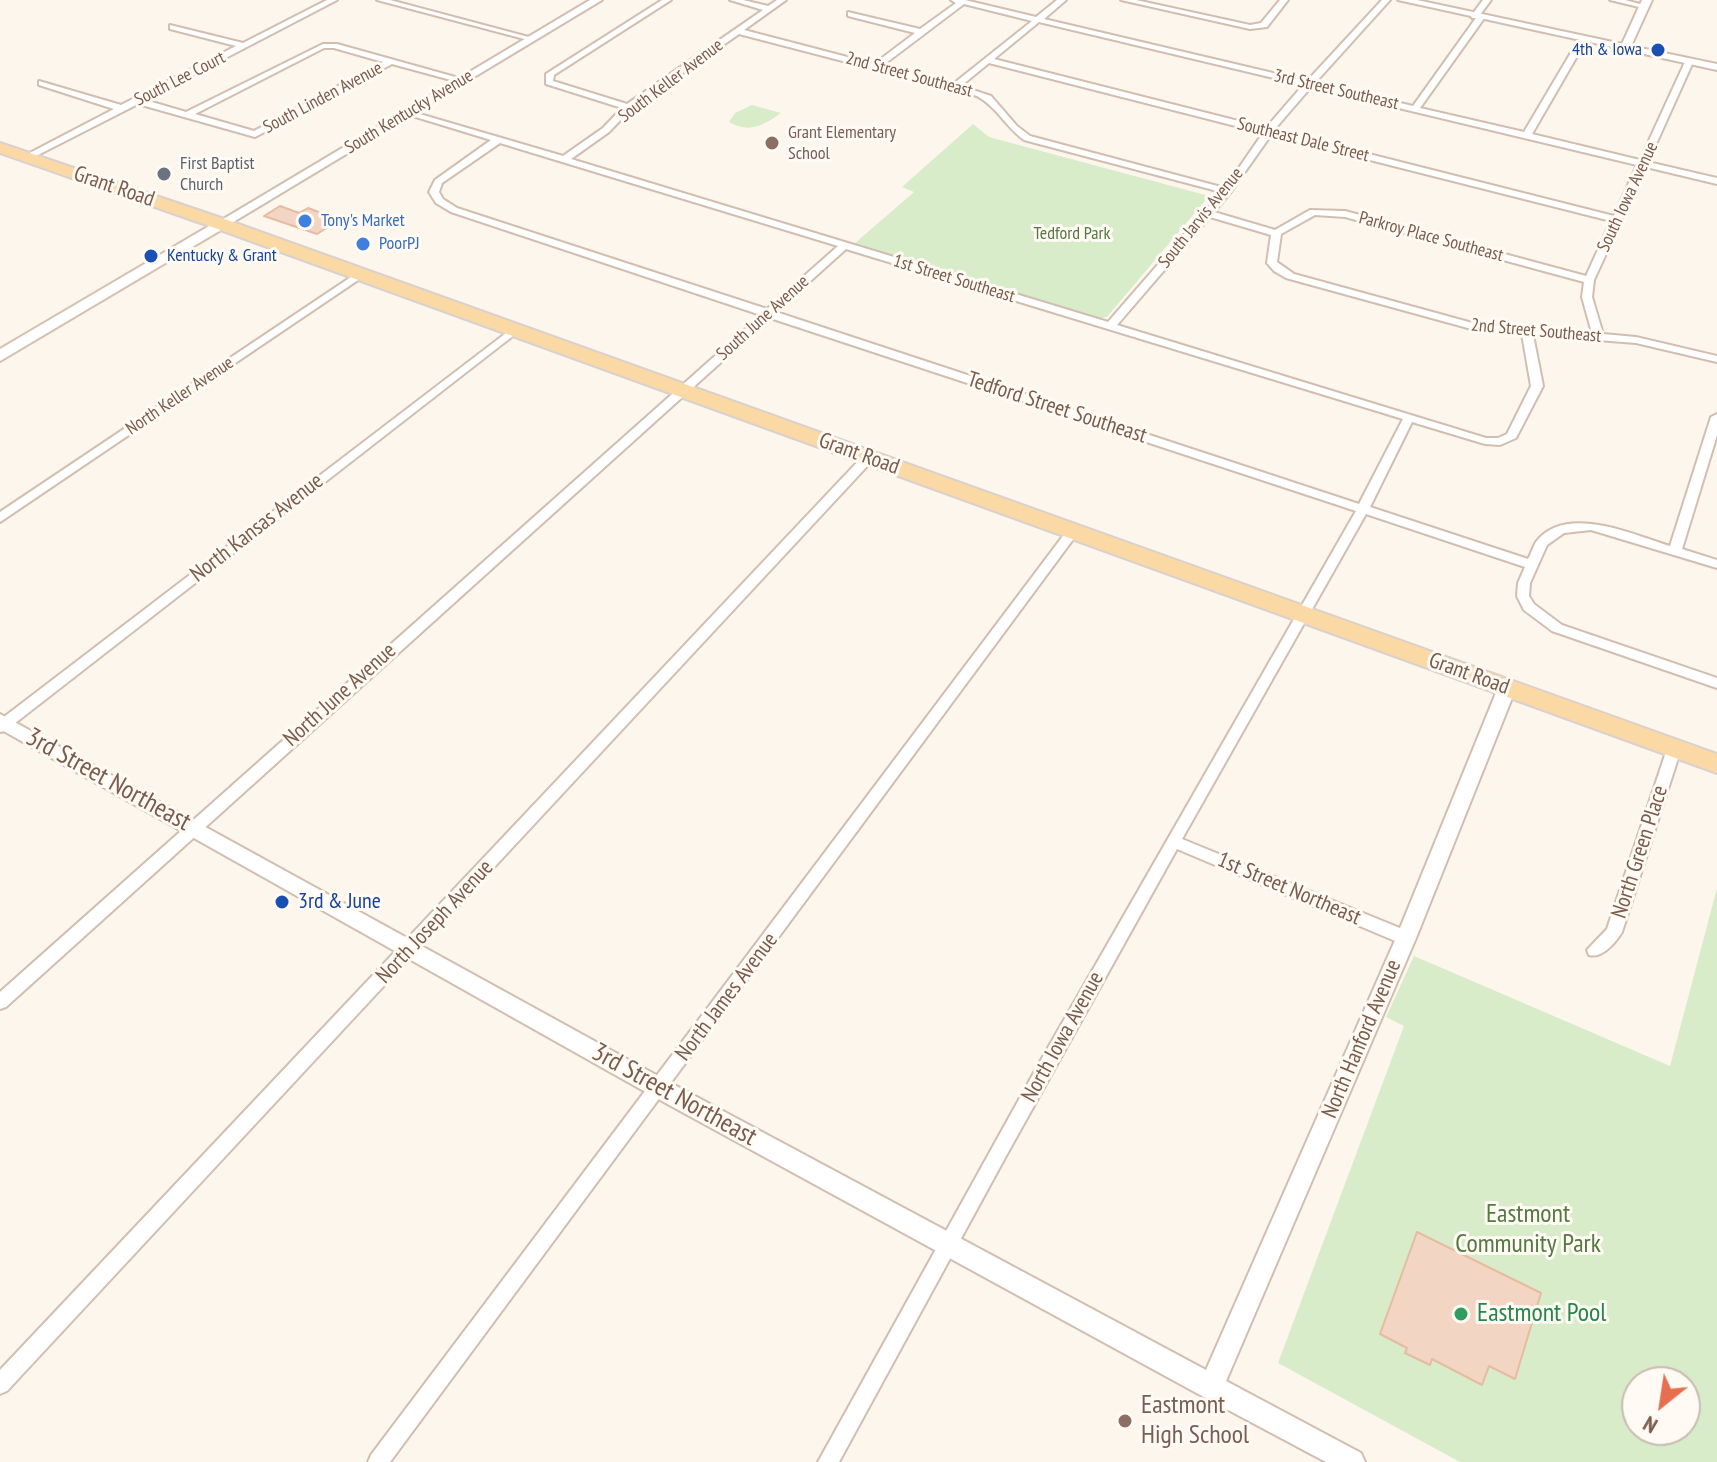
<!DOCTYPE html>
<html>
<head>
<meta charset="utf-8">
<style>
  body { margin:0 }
  #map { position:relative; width:1717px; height:1462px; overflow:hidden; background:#fdf6ec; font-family:"PT Sans Narrow",sans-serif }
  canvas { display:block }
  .north { position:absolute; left:1621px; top:1366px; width:80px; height:80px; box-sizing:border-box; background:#fffaf3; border:2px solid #cabbb1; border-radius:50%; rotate:210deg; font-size:22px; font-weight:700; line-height:32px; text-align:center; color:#7a5c4d }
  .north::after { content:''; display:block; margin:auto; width:28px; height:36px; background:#e76f51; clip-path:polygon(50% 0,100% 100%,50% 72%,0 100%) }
</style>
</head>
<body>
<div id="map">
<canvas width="1717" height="1462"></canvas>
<div class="north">N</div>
</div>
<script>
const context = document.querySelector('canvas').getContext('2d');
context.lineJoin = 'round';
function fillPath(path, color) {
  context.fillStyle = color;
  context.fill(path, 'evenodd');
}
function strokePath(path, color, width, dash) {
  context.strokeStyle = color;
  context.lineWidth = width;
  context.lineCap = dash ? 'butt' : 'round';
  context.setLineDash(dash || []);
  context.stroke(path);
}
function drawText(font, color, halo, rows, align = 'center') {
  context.font = font + ' "PT Sans Narrow",sans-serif';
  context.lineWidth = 6;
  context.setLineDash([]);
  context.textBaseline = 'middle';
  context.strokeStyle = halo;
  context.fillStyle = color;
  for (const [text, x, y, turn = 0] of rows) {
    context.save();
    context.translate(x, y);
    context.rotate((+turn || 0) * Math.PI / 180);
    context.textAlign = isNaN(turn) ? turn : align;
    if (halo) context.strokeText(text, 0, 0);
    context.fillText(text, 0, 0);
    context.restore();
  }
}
fillPath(new Path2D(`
  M752,105L781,113C764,125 749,134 729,122L735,113Z
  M973,124L989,137L1209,196L1107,317L1098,319L854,244L914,192L902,187Z
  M1717,888V1462H1460L1278,1363L1404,1026L1386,1017L1414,956L1670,1066ZM1637,1382H1685V1430H1637Z`), '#d8ecc9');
const building = new Path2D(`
  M280,206L299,213L308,208L332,217L328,219L336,222L317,234L264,216Z
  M1417,1232L1541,1293L1515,1379L1489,1366L1482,1385L1432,1359L1430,1365L1405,1353L1407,1348L1380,1334Z`);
fillPath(building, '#f3d5c3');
strokePath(building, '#e6bba3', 2);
const minor = new Path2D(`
  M327,0H337L145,100L186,112L323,44H337L466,80L462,83L392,64L255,137L138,104L30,159L22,157L114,109L39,85V81L121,105L236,46L170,29V25L243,43ZM324,48H334L383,62L254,131L195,114Z
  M377,0H390L536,39L532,41Z
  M662,0H671L554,75L553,81L627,104L763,10L730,0H743L768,6L777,0H786L744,30L874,64L915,33L848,16V12L920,29L956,3L951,0H965L1036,17L1057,0H1066L1044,19L1307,81L1382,0H1390L1315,83L1413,106L1476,18H1472L1471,16L1483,0H1491L1480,15L1485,17L1420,108L1524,132L1579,39L1583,37L1587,39L1532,134L1640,160L1685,62L1689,59L1693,62L1648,162L1717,178V184L1646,167L1594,280L1592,297L1603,334L1636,337L1717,356V362L1636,343L1533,335L1543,386L1516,438L1500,445L1485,444L1412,422L1370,507L1528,559C1531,554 1533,547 1536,542C1565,503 1634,535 1670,546L1711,417L1717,414V435L1682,549L1717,560V568L1591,530L1564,533L1547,545L1530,583L1529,596L1534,604L1562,625L1717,678V688L1552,631L1524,610L1517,596L1518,583L1525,567L1366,514L1182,839L1412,933L1414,938L1412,943L1406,944L1400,943L1177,849L1006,1156L839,1462H818L1037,1067L1356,511L770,318L6,1007L0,1009V992L761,315L451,212L436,203L429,192L435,180L491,140L406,114V110L563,156L603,128L622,108L546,84V74ZM964,4L1032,21L953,84L882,66ZM1039,22L1303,85L1266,128L994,59ZM739,34L977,96C997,107 1006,127 1024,140L1221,192L1108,322L571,159L609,132L631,109ZM989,63L1263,133L1225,188L1030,136L1017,126L991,96L961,86ZM1311,87L1637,165L1614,216L1274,130ZM1271,135L1611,221L1586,276L1345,211L1310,210L1275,230L1214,212L1230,193ZM500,143L838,246L767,309L457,208L443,199L439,192L442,183ZM1315,215L1345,217L1584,282L1582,297L1592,333L1476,324L1294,274L1277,262L1281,234ZM1210,217L1271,235L1267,263L1274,271L1286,278L1475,330L1522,334L1531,386L1507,434L1498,438H1486L1117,325ZM846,249L1403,419L1359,504L776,312Z
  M1121,0H1136L1250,25L1261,23L1280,0H1288L1267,27L1250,29Z
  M1610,0H1625L1647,6L1643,8Z
  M360,271L364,272V276L0,522V512Z
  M514,327L519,330L518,332L5,731L0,732V720Z
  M868,454L872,455V461L7,1391L0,1394V1370L864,455Z
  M1073,527L1079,531L1077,534L390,1462H368L371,1455L1069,528Z
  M1674,744L1681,749L1622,932C1616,942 1602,959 1589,955L1587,950L1607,929L1667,749Z`);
const tertiary = new Path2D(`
  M590,0H602L225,227L215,224Z
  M1398,0H1417L1622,44L1642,0H1652L1631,46L1717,64V70Z
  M1507,682L1516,688L1416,938L1226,1381L1361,1453L1365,1462H1326L1202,1396L651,1095L0,729V714L667,1081L1206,1370L1396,938L1498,688Z`);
const secondary = new Path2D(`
  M221,219L226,221V227L0,361V349Z`);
const primary = new Path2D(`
  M0,143L227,220L1717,754V773L215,228L0,153Z`);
strokePath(minor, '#d1beb0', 4);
strokePath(tertiary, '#d1beb0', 4);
strokePath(secondary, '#d6c0b0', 4);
strokePath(primary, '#dad1cd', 4);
fillPath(minor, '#fff');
fillPath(tertiary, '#fff');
fillPath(secondary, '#fff');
fillPath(primary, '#fbd9a5');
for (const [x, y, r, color] of [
  [1658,50,8,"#1a4fb4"],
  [772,143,8,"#8d6e63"],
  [164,174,8,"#6b7280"],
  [305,221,8,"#3f7fe0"],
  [363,244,8,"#3f7fe0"],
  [151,256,8,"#1a4fb4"],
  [282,902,8,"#1a4fb4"],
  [1461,1314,8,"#2e9e5b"],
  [1125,1421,8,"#8d6e63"]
]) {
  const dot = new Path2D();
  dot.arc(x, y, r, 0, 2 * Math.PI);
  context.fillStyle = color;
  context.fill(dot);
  strokePath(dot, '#fffaf3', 3);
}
drawText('18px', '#164399', '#fffaf3', [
  ["4th & Iowa",1642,50],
  ["Kentucky & Grant",167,256,"left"]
], 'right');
drawText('18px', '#7a5c4d', '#fffaf3', [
  ["2nd Street Southeast",909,75,15],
  ["South Lee Court",180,79,-27],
  ["South Keller Avenue",671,81,-37],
  ["3rd Street Southeast",1336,90,13],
  ["South Linden Avenue",323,98,-28],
  ["South Kentucky Avenue",409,112,-31],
  ["Southeast Dale Street",1303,140,14],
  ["South Iowa Avenue",1628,197,-65],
  ["South Jarvis Avenue",1201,218,-51],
  ["Parkroy Place Southeast",1431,237,15],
  ["1st Street Southeast",954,279,17],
  ["South June Avenue",763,318,-42],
  ["2nd Street Southeast",1536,331,5],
  ["North Keller Avenue",180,396,-34]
]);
drawText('18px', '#785e54', '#fffaf3', [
  ["Grant Elementary",788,133],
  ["School",788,154]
], 'left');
drawText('18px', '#5b616d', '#fffaf3', [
  ["First Baptist",180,164],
  ["Church",180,185]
], 'left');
drawText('18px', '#366cbe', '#fffaf3', [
  ["Tony's Market",321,221],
  ["PoorPJ",379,244]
], 'left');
drawText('18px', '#537a41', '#fffaf3', [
  ["Tedford Park",1072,234]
]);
drawText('22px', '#7a5c4d', '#fffaf3', [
  ["Grant Road",114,187,19],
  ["Tedford Street Southeast",1057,408,18],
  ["Grant Road",859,454,20],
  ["North Kansas Avenue",257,528,-38],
  ["Grant Road",1469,674,20],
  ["North June Avenue",340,695,-42],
  ["North Green Place",1640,852,-72],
  ["1st Street Northeast",1289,889,23],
  ["North Joseph Avenue",435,922,-47],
  ["North James Avenue",727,997,-53],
  ["North Iowa Avenue",1063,1037,-61],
  ["North Hanford Avenue",1362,1039,-67]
]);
drawText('22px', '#164399', '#fffaf3', [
  ["3rd & June",298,902]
], 'left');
drawText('26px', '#7a5c4d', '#fffaf3', [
  ["3rd Street Northeast",108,780,29],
  ["3rd Street Northeast",674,1095,29]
]);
drawText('26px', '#537a41', '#fffaf3', [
  ["Eastmont",1528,1215],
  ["Community Park",1528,1245]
]);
drawText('26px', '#27864d', '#fffaf3', [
  ["Eastmont Pool",1477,1314]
], 'left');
drawText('26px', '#785e54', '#fffaf3', [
  ["Eastmont",1141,1406],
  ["High School",1141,1436]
], 'left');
</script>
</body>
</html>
